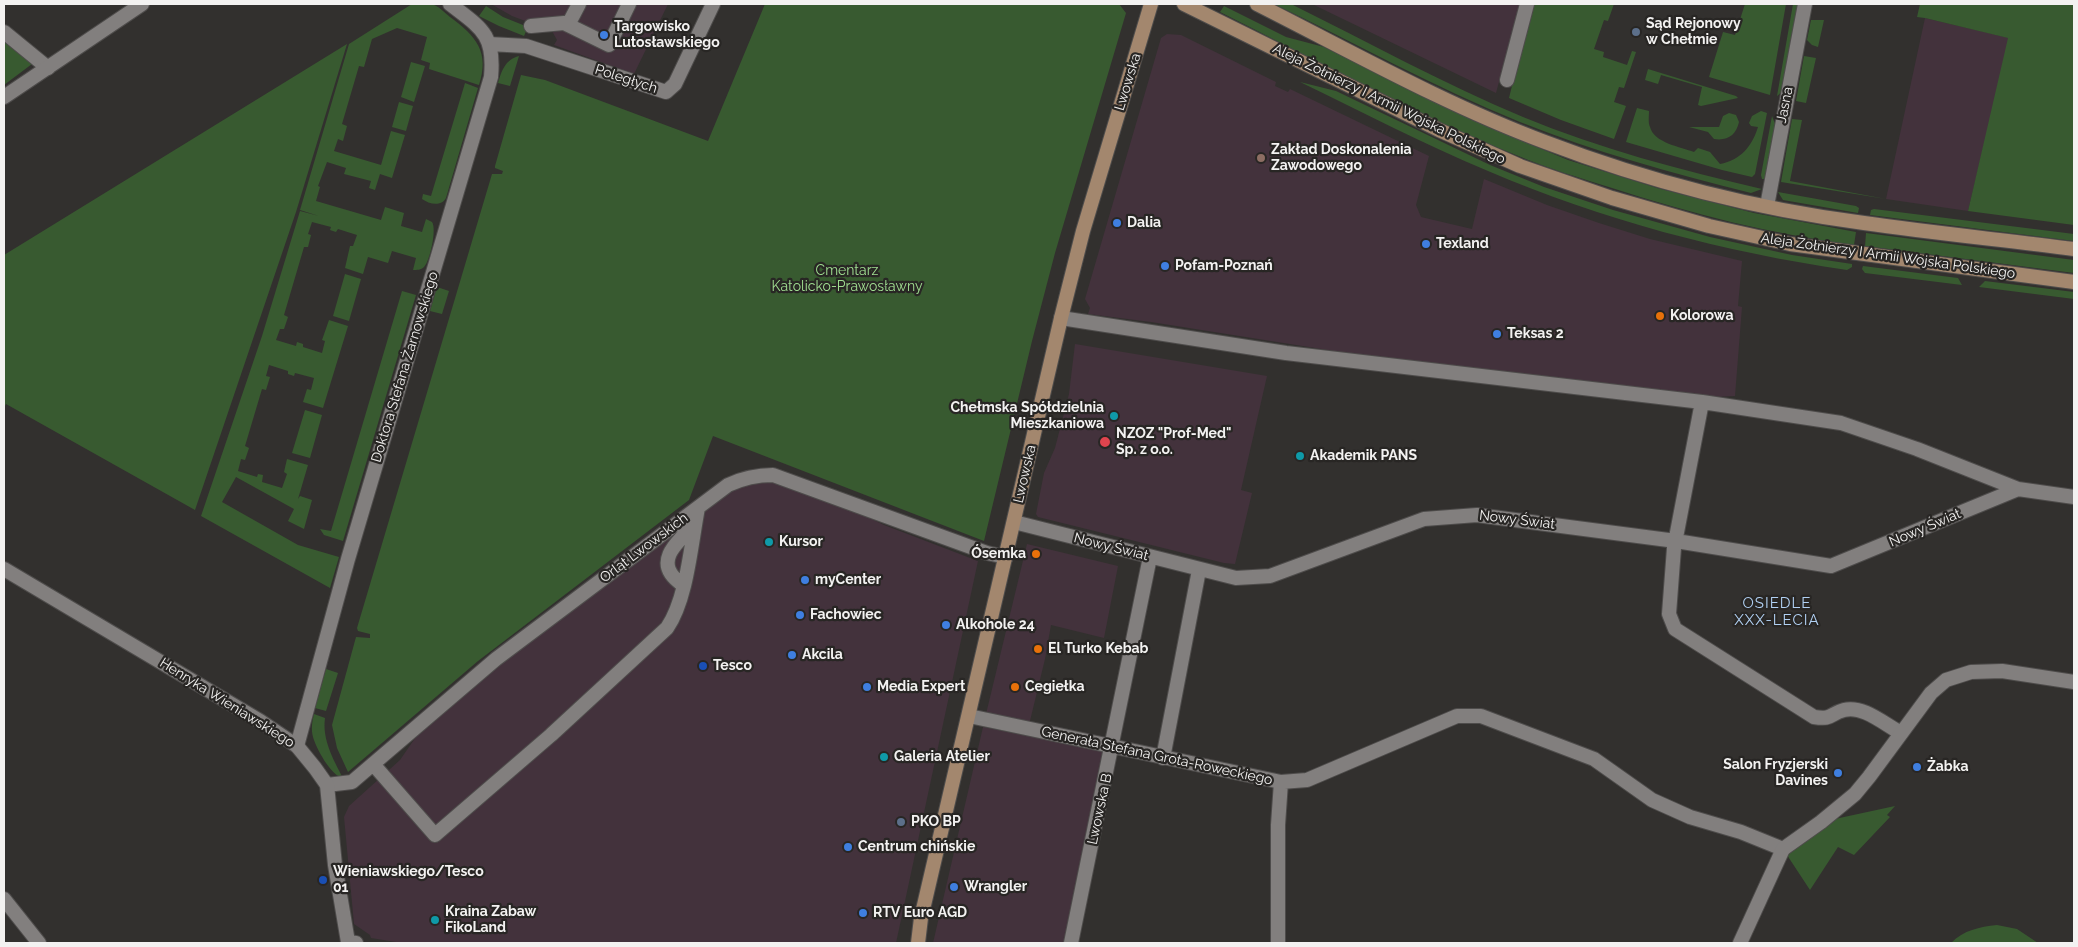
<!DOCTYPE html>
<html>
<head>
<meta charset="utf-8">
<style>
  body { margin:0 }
  #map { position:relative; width:2078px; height:947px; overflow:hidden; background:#32302e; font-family:Raleway,sans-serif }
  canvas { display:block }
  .frame { position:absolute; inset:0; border:5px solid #f3f2f1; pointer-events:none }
</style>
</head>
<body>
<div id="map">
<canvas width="2078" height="947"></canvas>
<div class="frame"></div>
</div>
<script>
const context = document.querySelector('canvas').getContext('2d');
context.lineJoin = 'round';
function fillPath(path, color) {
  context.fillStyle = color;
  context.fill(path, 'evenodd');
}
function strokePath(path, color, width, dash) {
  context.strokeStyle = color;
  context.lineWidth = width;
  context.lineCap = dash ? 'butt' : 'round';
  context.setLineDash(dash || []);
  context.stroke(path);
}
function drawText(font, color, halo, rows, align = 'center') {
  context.font = font + ' Raleway,sans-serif';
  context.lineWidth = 4.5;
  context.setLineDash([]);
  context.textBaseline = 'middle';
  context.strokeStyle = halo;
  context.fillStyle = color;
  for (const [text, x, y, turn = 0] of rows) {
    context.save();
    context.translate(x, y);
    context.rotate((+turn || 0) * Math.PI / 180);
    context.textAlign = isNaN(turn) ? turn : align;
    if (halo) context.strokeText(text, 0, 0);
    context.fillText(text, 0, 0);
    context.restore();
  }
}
fillPath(new Path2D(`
  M491,4H668L634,74L554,45L557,40L552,31L512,16Z
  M1312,4H1520L1496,93Z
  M1925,18L2010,38L1968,211L1886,199Z
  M1167,34L1181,35L1276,82L1275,86L1288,92L1290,89L1429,156L1416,205L1421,217L1472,229L1484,179L1547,205L1599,223L1650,239L1742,261L1738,306L1742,307L1735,396L1714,397L1353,354L1151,322L1088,314L1090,308L1085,299L1161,38Z
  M1075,344L1267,376L1241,490L1252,493L1235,564L1224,563L1038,517L1036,514L1044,473L1055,448L1069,394Z
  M764,479L847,507L884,525L978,561L896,943H402L371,938L370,935L354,924L344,817L349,806L400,760L420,731L487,672L681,526L741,484Z
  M1027,544L1118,566L1104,638L1051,625L1045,659L1029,725L986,714Z
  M983,727L1115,753L1077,943H933Z`), '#43323c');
fillPath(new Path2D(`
  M412,4C418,4 425,3 431,4C438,5 445,13 450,17C476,36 490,52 479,85L429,69L430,63L421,60L427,37L397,28L372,39L364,67L359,66L342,124L347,126L343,141L338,139L334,151L381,165L391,131L405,135L392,178L380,174L375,190L369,188L371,181L344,174L346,168L327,162L318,186L320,187L316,201L381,220L385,207L404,213L401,226L422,232L426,219L432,222C437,229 430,261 424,267C421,270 417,270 413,270L416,258L392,251L388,263L368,257L363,274L345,268L350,246H353L357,235L338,229L336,232L330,230L331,227L312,222L308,234L311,235L308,247H304L284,315L288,317L284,329H280L276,340L296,346L297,342L303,344V347L322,353L325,341L322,340L329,320L348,326L323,408L303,402L307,389L311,390L314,378L295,373L294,376L288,374V371L269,365L266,376L270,377L266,390L262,389L245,446L249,448L245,460L241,459L238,471L257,477L258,474L263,475L262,482L282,488L287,474L284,472L287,459L308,465L298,499L300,496L312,500L304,529L288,521L294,509L236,477L222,502L298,545L339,557L330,588L201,516L262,336L300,211L319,216L300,210L349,44Z
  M765,4H1119L1126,13L1055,253L1032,341L984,541L713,436L689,500L478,661L348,772L337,748L332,725L356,637L370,638V634L358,631L357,628L492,174H502L503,171L495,168V166L521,75L545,80L708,141Z
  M1274,4H1291C1368,42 1444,84 1523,117C1600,149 1681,170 1762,189L1751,193C1672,173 1595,152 1520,122C1436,88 1355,43 1274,4Z
  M1532,4H1614L1608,21L1604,20L1594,49L1604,52L1603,57L1627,65L1632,51L1636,52L1624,88L1619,87L1614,102L1626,106L1614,139L1561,120L1509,98Z
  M1745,4H1786L1770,95L1709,77L1723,32L1735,35Z
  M1793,4H1798L1782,92L1777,96Z
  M1920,4H2074V225L1968,211L2008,38L1925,18L1917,17Z
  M486,6L503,17L528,27L524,36L499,26L479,16Z
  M1224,6L1286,37L1324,47L1472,120L1568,160L1657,188L1754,213L1856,232L1854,245C1771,234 1692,214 1612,188C1580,178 1547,168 1516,155C1414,115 1318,61 1220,12Z
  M1811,20H1824L1818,47L1812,45L1807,40Z
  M4,41L32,64L4,85Z
  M347,44L296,212L195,510L6,404L4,408V255Z
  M519,56L510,86L498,83C502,70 505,60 519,56Z
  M1804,56L1816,58L1806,103L1796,101Z
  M411,62L425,66L414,102L401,97Z
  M1648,69L1736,96L1738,98L1701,106L1698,105L1702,87L1661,75L1658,84L1645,80Z
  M1300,82L1336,91L1490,165L1544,187L1613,210L1710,237L1792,255L1852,264V267L1847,270C1724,252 1602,220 1488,171C1424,144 1362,112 1300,82Z
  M465,83L478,88L446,198C441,207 429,204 422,199L423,194L431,196Z
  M399,102L413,106L406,131L392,127Z
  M1637,108L1649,111C1649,116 1648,123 1650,127C1654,143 1681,147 1694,152L1698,148L1710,152L1720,164C1741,160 1752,146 1758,127L1751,126L1749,123L1752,116L1761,111L1767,113L1755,174L1752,177L1722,170L1626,142Z
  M1729,113L1736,115L1739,122C1736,135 1728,141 1714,139L1708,132L1689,127H1719L1723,116Z
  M1772,116L1775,124L1765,179H1762L1761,175Z
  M1792,119L1802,120L1790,181L1886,199L1781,182Z
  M1778,192L1856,206L1859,208L1858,213L1783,200Z
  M1874,209L2074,234V241L1870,215L1871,210Z
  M1866,233L2074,260V273L1865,246Z
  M1863,266L1958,278L1962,285L1865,273L1862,269Z
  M345,274L361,279L349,321L333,316Z
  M1985,281L2074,292V299L1979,287Z
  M437,287L449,291L442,314L430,311Z
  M402,291L416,295L343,541L324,535L320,529L331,531Z
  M305,410L322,415L310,458L292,453Z
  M326,669L338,673L326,711L315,708Z
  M314,714L325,718C322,739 333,759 343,778C331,776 316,748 313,737C311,729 312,722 314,714Z
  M1895,806L1887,815L1890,817L1854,855L1838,847L1810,890L1783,849L1821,822Z
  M1997,925L2017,929L2038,943H1951C1964,930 1979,927 1997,925Z`), '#385a30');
const pedestrian = new Path2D(`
  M568,25L579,4
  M531,26L564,23L609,45L629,4`);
const minor = new Path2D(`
  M4,32L48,68
  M489,44L526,46L666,92L675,84L713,4
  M1507,80L1527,4
  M1767,206L1805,4
  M1061,318L1286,353L1702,402L1841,423L1917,449L2018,489L2074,497
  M1702,402L1674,548L1669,614L1675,629L1814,717C1833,720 1829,714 1844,710C1863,705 1884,724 1901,733
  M1014,522L1236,578L1270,576L1424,519L1477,515L1676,541L1831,566L2018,489
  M683,585C652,564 674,544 695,525
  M969,716L1281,782L1307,780L1457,716H1481L1594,759L1652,800L1690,817L1741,832L1783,849
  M297,746L348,559L491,77C495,34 481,28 450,4
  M1163,758L1199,570
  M373,764L435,835L551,735L667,628C687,599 691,544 698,508
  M327,785L352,782L496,659L728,485C743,478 756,475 773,475L987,553L1006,557
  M4,899L39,943
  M1071,943L1150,557
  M1278,943V825L1281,782`);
const tertiary = new Path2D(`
  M4,97L142,4
  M4,569L260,721L297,746L315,768L327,785L335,865L348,942L356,943
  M1740,943L1783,849L1821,822L1855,794L1869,777L1931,693L1946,680L1971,672L2002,671L2074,682`);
const secondary = new Path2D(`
  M1184,4L1439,130L1520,166L1612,198L1709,226L1790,244L2074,282
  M1257,4C1352,52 1446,105 1545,142C1647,181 1756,209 1864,223C1934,233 2004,240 2074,249
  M918,943L921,918L1061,318L1083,231L1151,4`);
strokePath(pedestrian, '#4e4c4b', 16);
strokePath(minor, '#4e4c4b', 16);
strokePath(tertiary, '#4e4c4b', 16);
strokePath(secondary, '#4e4c4b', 16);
strokePath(pedestrian, '#827f7e', 14);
strokePath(minor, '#827f7e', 14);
strokePath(tertiary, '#827f7e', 14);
strokePath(secondary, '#a3876e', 14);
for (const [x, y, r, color] of [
  [1636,32,5,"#5c6f8a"],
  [604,35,5,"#3f7fe0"],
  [1261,158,5,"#8d6e63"],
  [1117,223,5,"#3f7fe0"],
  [1426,244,5,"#3f7fe0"],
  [1165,266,5,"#3f7fe0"],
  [1660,316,5,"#e8710a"],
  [1497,334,5,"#3f7fe0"],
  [1114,416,5,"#0f9aa8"],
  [1105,442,6,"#e0444e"],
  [1300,456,5,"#0f9aa8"],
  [769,542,5,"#0f9aa8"],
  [1036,554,5,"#e8710a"],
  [805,580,5,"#3f7fe0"],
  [800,615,5,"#3f7fe0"],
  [946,625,5,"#3f7fe0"],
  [1038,649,5,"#e8710a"],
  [792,655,5,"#3f7fe0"],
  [703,666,5,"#1a4fb4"],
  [867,687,5,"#3f7fe0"],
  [1015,687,5,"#e8710a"],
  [884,757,5,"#0f9aa8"],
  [1917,767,5,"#3f7fe0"],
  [1838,773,5,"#3f7fe0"],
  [901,822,5,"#5c6f8a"],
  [848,847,5,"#3f7fe0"],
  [323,880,5,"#1a4fb4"],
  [954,887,5,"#3f7fe0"],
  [863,913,5,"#3f7fe0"],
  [435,920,5,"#0f9aa8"]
]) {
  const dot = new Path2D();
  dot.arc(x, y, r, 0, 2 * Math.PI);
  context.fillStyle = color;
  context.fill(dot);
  strokePath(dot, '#282624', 2);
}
drawText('bold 14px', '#f3f2f1', '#282624', [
  ["Sąd Rejonowy",1646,24],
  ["w Chełmie",1646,40],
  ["Targowisko",614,27],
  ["Lutosławskiego",614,43],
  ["Zakład Doskonalenia",1271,150],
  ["Zawodowego",1271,166],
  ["Dalia",1127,223],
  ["Texland",1436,244],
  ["Pofam-Poznań",1175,266],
  ["Kolorowa",1670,316],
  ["Teksas 2",1507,334],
  ["Chełmska Spółdzielnia",1104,408,"right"],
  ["Mieszkaniowa",1104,424,"right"],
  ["NZOZ \"Prof-Med\"",1116,434],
  ["Sp. z o.o.",1116,450],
  ["Akademik PANS",1310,456],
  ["Kursor",779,542],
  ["Ósemka",1026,554,"right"],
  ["myCenter",815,580],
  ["Fachowiec",810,615],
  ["Alkohole 24",956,625],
  ["El Turko Kebab",1048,649],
  ["Akcila",802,655],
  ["Tesco",713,666],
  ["Media Expert",877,687],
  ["Cegiełka",1025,687],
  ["Galeria Atelier",894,757],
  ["Salon Fryzjerski",1828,765,"right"],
  ["Davines",1828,781,"right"],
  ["Żabka",1927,767],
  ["PKO BP",911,822],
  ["Centrum chińskie",858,847],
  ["Wieniawskiego/Tesco",333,872],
  ["01",333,888],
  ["Wrangler",964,887],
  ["Kraina Zabaw",445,912],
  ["FikoLand",445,928],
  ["RTV Euro AGD",873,913]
], 'left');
drawText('14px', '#f3f2f1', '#282624', [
  ["Poległych",626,79,18],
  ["Lwowska",1128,82,-73],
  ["Aleja Żołnierzy I Armii Wojska Polskiego",1389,104,26],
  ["Jasna",1785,105,-79],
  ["Aleja Żołnierzy I Armii Wojska Polskiego",1888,256,8],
  ["Doktora Stefana Żarnowskiego",405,367,-73],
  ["Lwowska",1025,474,-77],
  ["Nowy Świat",1517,520,7],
  ["Nowy Świat",1925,528,-23],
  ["Nowy Świat",1111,547,14],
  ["Orląt Lwowskich",644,548,-37],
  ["Henryka Wieniawskiego",227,703,32],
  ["Generała Stefana Grota-Roweckiego",1157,756,12],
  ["Lwowska B",1100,809,-78]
]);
drawText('14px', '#a0de91', '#282624', [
  ["Cmentarz",847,271],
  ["Katolicko-Prawosławny",847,287]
]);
context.letterSpacing = '1px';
drawText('15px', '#b1d0f3', '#282624', [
  ["OSIEDLE",1777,603],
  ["XXX-LECIA",1777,620]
]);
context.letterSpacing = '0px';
</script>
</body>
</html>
